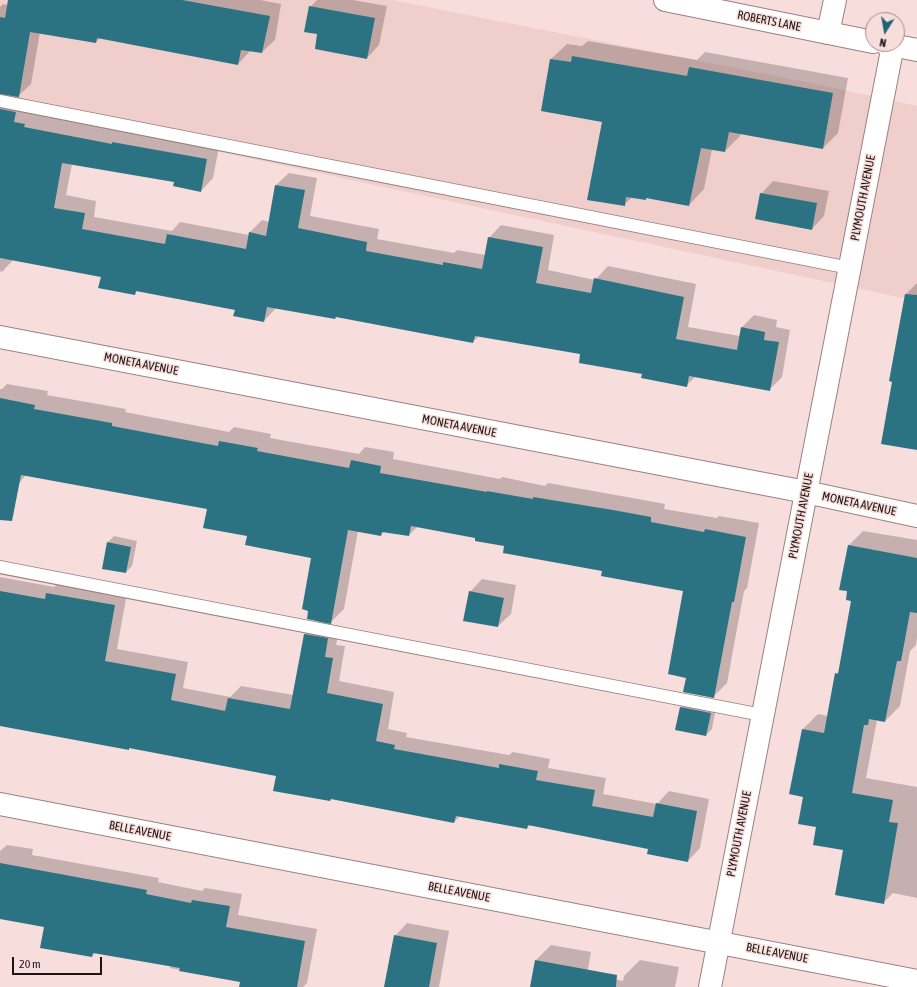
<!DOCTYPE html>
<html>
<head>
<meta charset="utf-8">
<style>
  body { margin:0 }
  #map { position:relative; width:917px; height:987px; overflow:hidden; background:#f7dddb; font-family:"Asap Condensed",sans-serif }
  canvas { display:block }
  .north { position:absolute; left:865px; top:12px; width:40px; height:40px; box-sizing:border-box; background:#f7dddb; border:1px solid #a08d8b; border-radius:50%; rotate:191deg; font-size:11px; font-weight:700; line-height:16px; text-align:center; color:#1d1514 }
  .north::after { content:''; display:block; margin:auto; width:14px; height:18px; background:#1e6574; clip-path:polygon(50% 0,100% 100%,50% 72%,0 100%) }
  .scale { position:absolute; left:12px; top:957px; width:90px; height:18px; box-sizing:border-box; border:2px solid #1d1514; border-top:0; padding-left:5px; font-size:12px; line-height:14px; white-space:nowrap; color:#1d1514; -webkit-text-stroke:3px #f7dddb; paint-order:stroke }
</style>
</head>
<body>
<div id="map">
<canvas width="917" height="987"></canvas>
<div class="north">N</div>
<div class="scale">20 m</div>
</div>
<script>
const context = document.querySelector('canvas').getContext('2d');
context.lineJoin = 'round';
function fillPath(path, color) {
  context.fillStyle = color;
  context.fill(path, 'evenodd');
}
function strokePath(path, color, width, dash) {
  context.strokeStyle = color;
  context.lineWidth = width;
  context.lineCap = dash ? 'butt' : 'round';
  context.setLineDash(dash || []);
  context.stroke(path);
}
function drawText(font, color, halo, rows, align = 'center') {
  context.font = font + ' "Asap Condensed",sans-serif';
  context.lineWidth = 3;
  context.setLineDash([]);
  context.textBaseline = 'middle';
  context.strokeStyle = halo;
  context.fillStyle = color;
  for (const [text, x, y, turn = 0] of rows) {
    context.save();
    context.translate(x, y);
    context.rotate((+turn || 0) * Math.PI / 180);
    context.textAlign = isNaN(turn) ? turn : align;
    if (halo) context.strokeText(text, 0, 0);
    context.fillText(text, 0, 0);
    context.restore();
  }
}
fillPath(new Path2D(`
  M0,0H392L822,85L917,106V301L0,105Z`), '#f0cecb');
fillPath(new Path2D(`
  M10,0H260L281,4L275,40L262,52L251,50L238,64L100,38L96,42L40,32L31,84L17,97L28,100L26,110L37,112L36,115L124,132L126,130L219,147L213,178L201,191L175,182L72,164L66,195L96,201L94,217L172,231L180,222L249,235V233L262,220L270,222L276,185L289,173L317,178L310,216L379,229L377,239L454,253L457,250L486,255L489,238L501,225L554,235L548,270L595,280L608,266L696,284L688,327L740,336L742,327L754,315L777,320L776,327L790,330L782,377L769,390L696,376L686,386L581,354L480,335L473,342L337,316L335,318L276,308L264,321L236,309L138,290L135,293L102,276L13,260L2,272L0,271V7L3,4L9,5Z
  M317,0H353L387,6L379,45L367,58L318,33L310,7Z
  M588,41L697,60L705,52L848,78L838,133L823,148L741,133L740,136L725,151L712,149L704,189L689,205L647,197L645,199L632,197L624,205L603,121L542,110L551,59L567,44L582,46Z
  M773,181L829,191L824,216L812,229L761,194Z
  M917,283V449L893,381L906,294Z
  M7,384L48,391L47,395L126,409L125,412L229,432L234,427L271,434L270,438L359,454L365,447L394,452L393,459L500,479L502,477L545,486L548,483L627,497L665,504L664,509L717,518L719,516L759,523L747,588L744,591L727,683L713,697L687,677L684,590L505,546L476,537L418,526L409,535L385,531L381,535L358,531L344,609L329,624L340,626L336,645L345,646L339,681L394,692L388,729L407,733L406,737L509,755L513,752L550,759L548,768L606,778L603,794L657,804L669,791L709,799L700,848L688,861L649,848L530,825L527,828L460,816L454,822L332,799L330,800L277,775L131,747L129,749L0,716V577L54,587L60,581L127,593L117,649L188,662L183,688L230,697L241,686L294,695L305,634L319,620L312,557L248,535L208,508L26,475L0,506V389H2Z
  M863,531L917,540V638L916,645L910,651L900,706L885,721L877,720L866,778L917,787V898L893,893L883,903L804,796L790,794L803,729L818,714L828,716L836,674L840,670L853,600L848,546Z
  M114,536L137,541L132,566L126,572L108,542Z
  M482,579L516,585L511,614L498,626L470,592Z
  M687,701L716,707L712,729L706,735L681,707Z
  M7,845L33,849L32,855L159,878L158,882L202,891L205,888L242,894L238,915L317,929L307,983L303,987H240L241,981L170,968L171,965L96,952L92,956L45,926L0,918V851Z
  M407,923L449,931L439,987H385L395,936Z
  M551,945L591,952L587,974L623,981L624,976L640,960L679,967L675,987H531L536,960Z`), '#0003');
fillPath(new Path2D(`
  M8,0H182L270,16L262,53L241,50L238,65L97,38L96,43L30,32L19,97L0,94V17L5,18Z
  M309,6L375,18L367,59L315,49L317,34L304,32Z
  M572,56L687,76L689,67L833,93L823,149L729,132L725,152L701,148L689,206L646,198V200L626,197L625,206L587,200L602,122L541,111L550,59L571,62Z
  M0,109L16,112L14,122L25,124L24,127L112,144V142L207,159L201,192L173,186L174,182L62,163L54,208L85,213L82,229L165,244L167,234L246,249L249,232L266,236L275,185L305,190L298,228L367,242L366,251L443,265V262L482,269L488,237L543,247L536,283L591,293L594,278L684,297L676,339L737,350L741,327L765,332L764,340L779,342L770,391L689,376L687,387L641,378L642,374L579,363L580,354L475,336L473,343L336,317L335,319L267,307L264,322L233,316L235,310L136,291L135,295L98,288L101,277L0,258Z
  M760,193L817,203L812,230L755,219Z
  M905,294L917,295V450L881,444L892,382L889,381Z
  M0,398L35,405L34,409L112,423V426L218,446L219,441L258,448L257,451L349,468L351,460L381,466L380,473L487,492V491L533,499V497L613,510L651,517V522L704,532L705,529L746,537L734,602H732L714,698L683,692L686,678L668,674L683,591L601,576L602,571L503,553L504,546L475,541V538L411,526L409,536L382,532L381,536L348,530L331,624L307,619L308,611L302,609L311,558L245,545L247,536L203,528L207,509L21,475L12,521L0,520Z
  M107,542L131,547L126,573L102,569Z
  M848,545L917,558V613L910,612L901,661H897L885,722L869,719L868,725H864L852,793L893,800L889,822L898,823L884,904L835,895L843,850L813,845L816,827L798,824L803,797L789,794L802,729L824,733L835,673L838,674L851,601L846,600L847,591L839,590Z
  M0,591L45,599L46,593L115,605L105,661L176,674L171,700L225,711L228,698L290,709L304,634L328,638L325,657L333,658L327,693L383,704L376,741L395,745L394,749L499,768V764L538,771L536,780L595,790L592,806L653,817L656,803L697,811L688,862L647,854L648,849L528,825L527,829L456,816L454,823L331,799L330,801L273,791L276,776L129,748V750L0,726Z
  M469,591L504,598L498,627L463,621Z
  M680,707L711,713L706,736L675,730Z
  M0,863L147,890L146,894L191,903L192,900L230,906L226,927L305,941L297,987H239L240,982L179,971L180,968L93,953L92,957L40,948L44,927L0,919Z
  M394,935L437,943L429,987H384Z
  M535,960L617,975L616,987H530Z`), '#2b7383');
const service = new Path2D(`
  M0,101L850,268
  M0,567L762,715`);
const minor = new Path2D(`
  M828,33L835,0
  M0,337L806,492L917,516
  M0,804L917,981
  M710,987L893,45`);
const secondary = new Path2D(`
  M665,0L873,42
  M886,44L917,50`);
strokePath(service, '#9a8280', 14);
strokePath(minor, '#9a8280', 24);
strokePath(secondary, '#9a8280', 24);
strokePath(service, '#fff', 12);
strokePath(minor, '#fff', 22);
strokePath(secondary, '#fff', 22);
drawText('12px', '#1d1514', '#f7dddb', [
  ["ROBERTS LANE",769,21,11],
  ["PLYMOUTH AVENUE",863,198,-79],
  ["MONETA AVENUE",141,364,11],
  ["MONETA AVENUE",459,426,11],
  ["MONETA AVENUE",859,504,12],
  ["PLYMOUTH AVENUE",801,516,-79],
  ["BELLE AVENUE",140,831,11],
  ["PLYMOUTH AVENUE",739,834,-79],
  ["BELLE AVENUE",459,892,11],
  ["BELLE AVENUE",777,953,11]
]);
</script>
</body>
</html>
